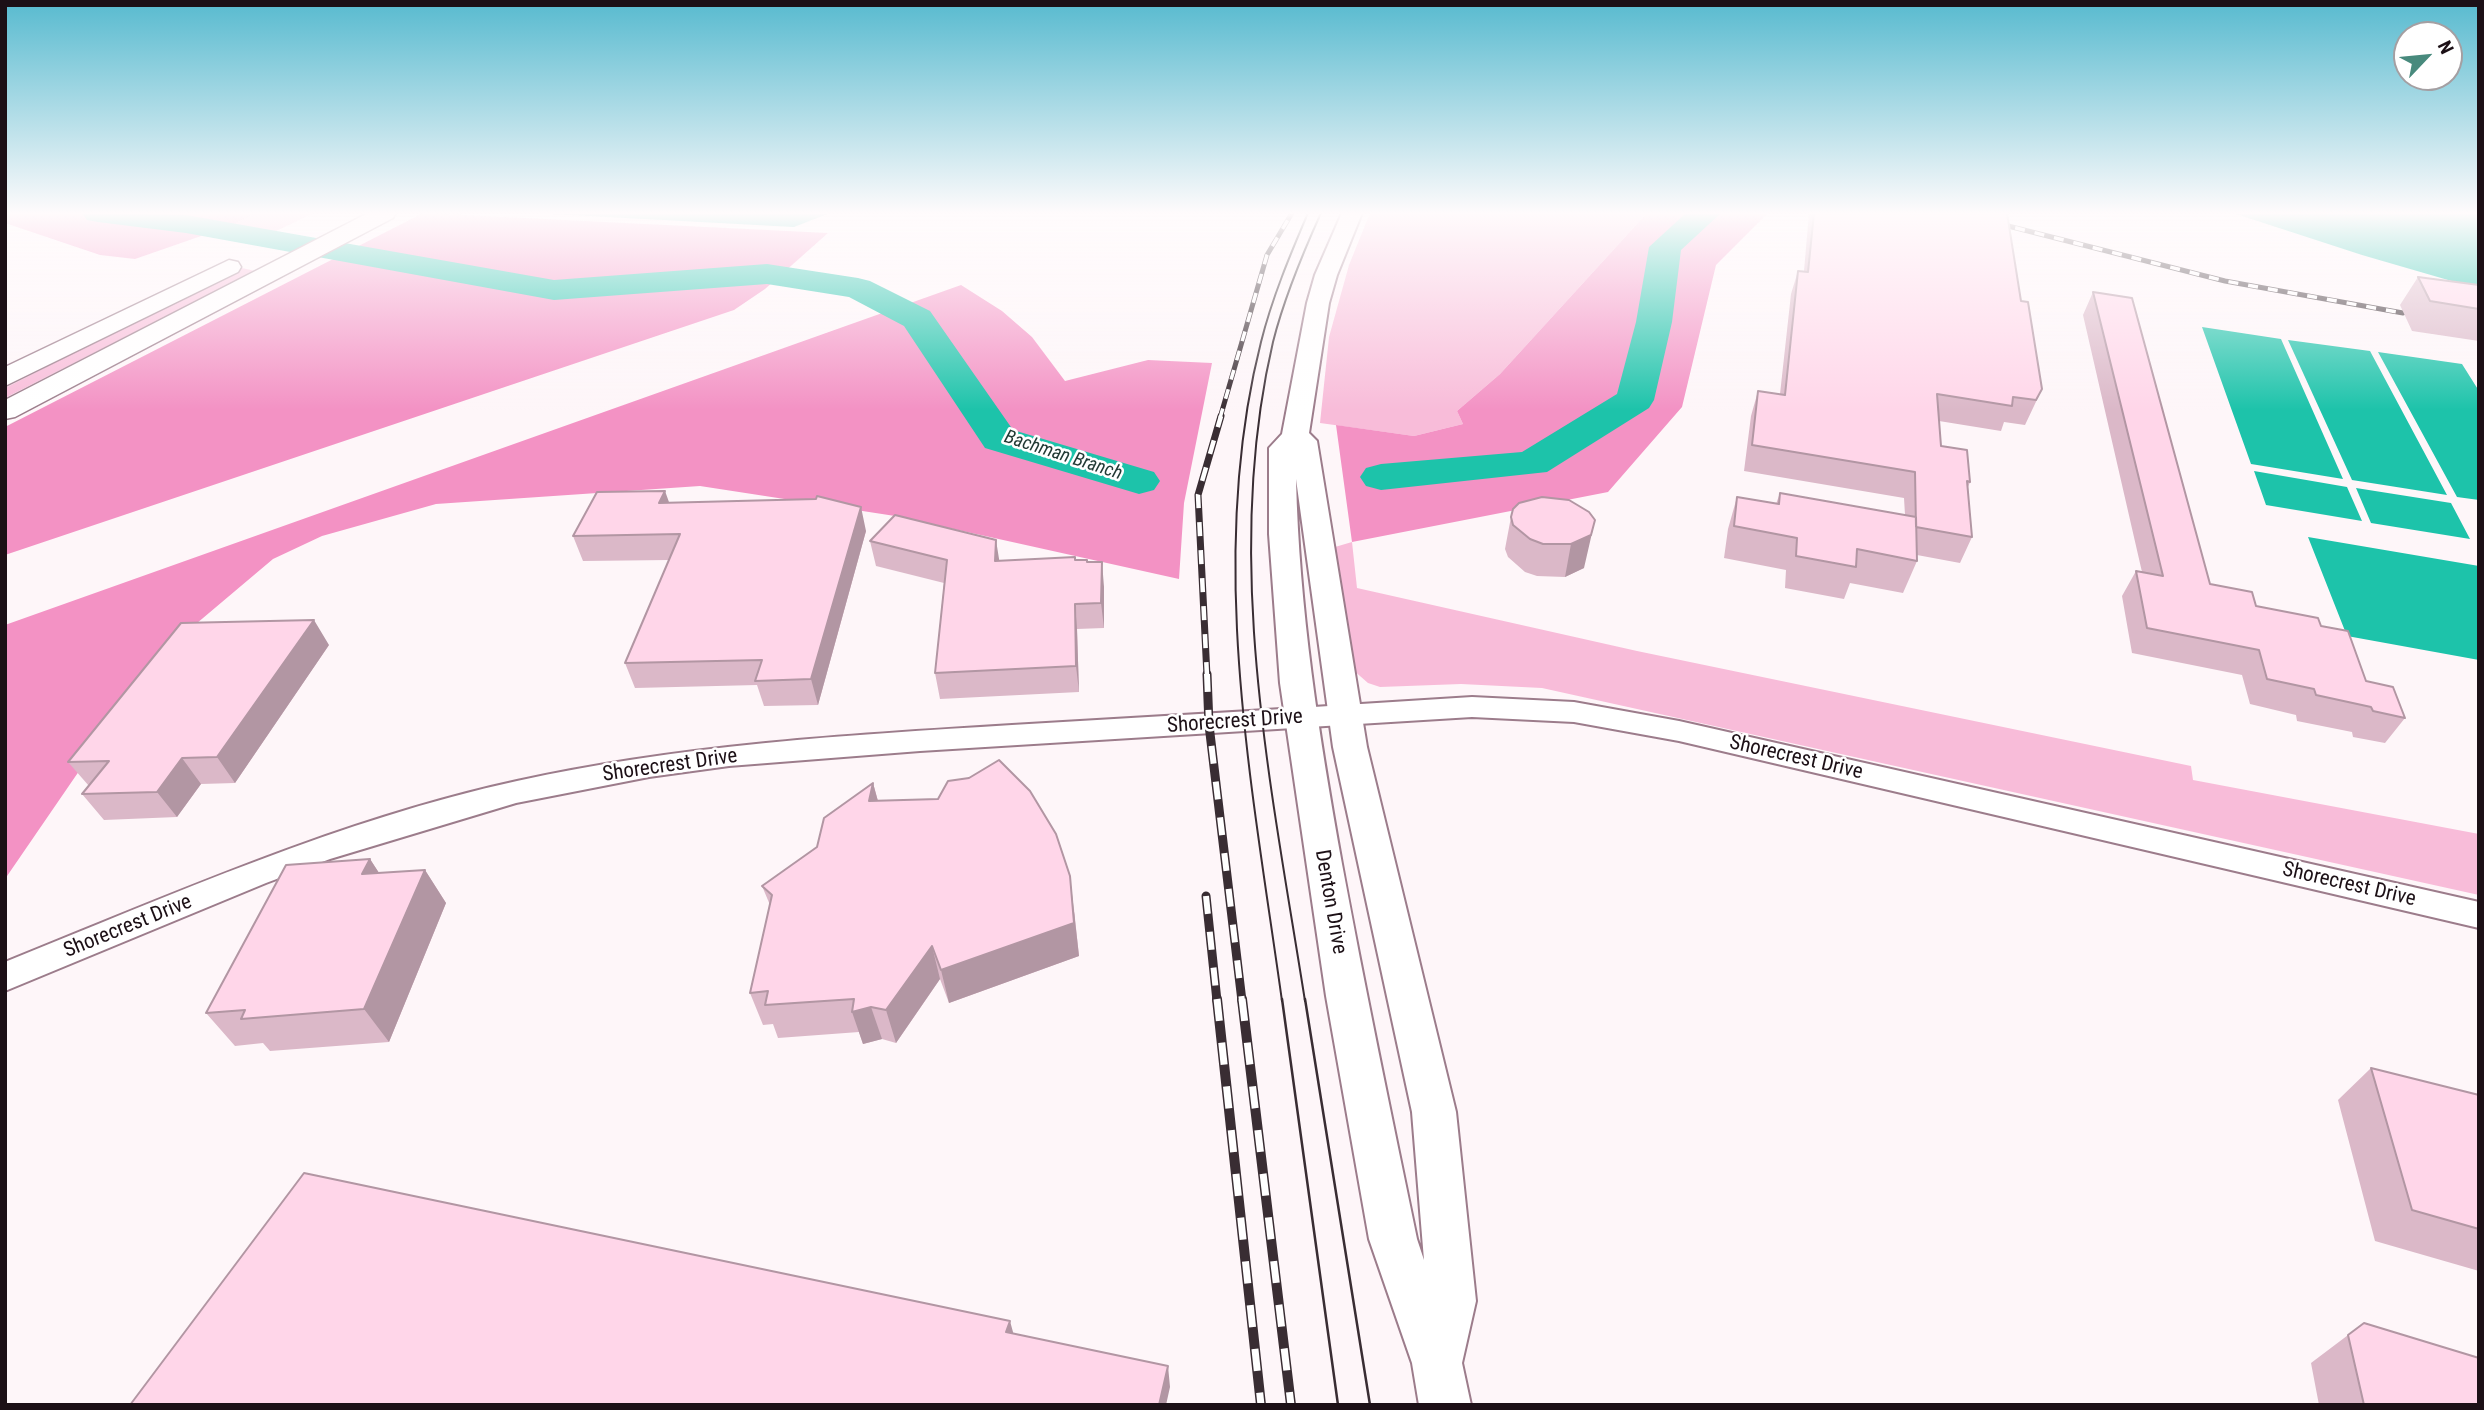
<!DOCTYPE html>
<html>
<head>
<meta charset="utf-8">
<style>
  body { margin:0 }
  #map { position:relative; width:2484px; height:1410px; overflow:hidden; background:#fef6f9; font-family:"Roboto Condensed",sans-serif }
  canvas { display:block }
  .frame { position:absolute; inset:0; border:7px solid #1c1016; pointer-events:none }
  .north { position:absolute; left:2393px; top:21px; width:70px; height:70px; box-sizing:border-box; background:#fff; border:2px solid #a49fa2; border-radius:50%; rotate:64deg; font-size:19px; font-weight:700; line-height:28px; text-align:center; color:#1c1016 }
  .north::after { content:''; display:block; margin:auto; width:24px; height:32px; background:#488a7d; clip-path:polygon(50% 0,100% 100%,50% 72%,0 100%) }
</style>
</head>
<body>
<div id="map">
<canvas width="2484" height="1410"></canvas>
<div class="frame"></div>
<div class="north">N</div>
</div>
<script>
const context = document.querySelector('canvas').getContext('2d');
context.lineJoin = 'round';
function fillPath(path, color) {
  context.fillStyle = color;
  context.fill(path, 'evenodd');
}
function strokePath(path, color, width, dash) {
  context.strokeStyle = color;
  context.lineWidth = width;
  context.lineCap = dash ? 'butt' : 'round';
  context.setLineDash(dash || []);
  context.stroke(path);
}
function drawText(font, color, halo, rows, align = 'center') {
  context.font = font + ' "Roboto Condensed",sans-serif';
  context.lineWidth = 5;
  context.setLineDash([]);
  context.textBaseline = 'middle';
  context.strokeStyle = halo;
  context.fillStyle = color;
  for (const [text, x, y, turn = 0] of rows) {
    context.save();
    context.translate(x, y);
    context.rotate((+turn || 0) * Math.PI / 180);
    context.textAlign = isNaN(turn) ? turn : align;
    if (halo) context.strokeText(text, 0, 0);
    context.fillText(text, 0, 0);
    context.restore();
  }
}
fillPath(new Path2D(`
  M255,213H314L274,232L230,226Z
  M1370,213H1647L1500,374L1457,411L1463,424L1414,436L1320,423L1329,337L1349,265Z
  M242,268L255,271L5,398V388Z
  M1352,542L1357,588L1637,651L2191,766L2193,780L2479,834V895L1542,688L1461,684L1380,687L1368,683L1352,669L1335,547Z`), '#f8bcd9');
fillPath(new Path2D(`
  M5,213H255L230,226L135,259L100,255L5,223Z
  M423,213L828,233L765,289L734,310L5,555V427Z
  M1647,213H1768L1716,265L1682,407L1608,492L1352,542L1336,425L1414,436L1463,424L1457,411L1500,374Z
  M961,285L1002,311L1032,337L1065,381L1148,360L1212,363L1184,503L1179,579L895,516L700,486L436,504L322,536L273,559L158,656L5,879V625Z`), '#f392c4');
fillPath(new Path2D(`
  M532,213H830L794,227Z
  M2233,213H2479V289L2362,255Z
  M2202,327L2281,339L2343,479L2251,464Z
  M2288,340L2370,351L2447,495L2352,480Z
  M2378,352L2462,364L2479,391V500L2457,497Z
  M2254,471L2347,487L2362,521L2266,505Z
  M2356,488L2451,503L2470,539L2371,523Z
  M2308,537L2479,566V660L2347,636Z`), '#1dc3aa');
fillPath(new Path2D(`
  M82,213L186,215L554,280L767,264L858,278L870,281L930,311L1013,430L1154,472L1160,481L1154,490L1139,494L985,448L904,326L849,297L767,284L554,300L186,233L98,222L87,220Z
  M1686,213H1721L1681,250L1672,322L1654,400L1649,408L1547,472L1381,490L1366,486L1360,477L1366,468L1381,464L1522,452L1617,394L1636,322L1649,247Z`), '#1dc3aa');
const tertiary = new Path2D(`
  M1472,697L1574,702L1679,721L2479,902V928L1679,741L1574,722L1472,717L920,751L729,766L649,777L516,803L330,859L266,883L5,991V962C171,895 342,819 517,781C680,745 846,735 1012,725C1165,716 1319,707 1472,697Z`);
const secondary = new Path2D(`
  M1342,213H1362L1337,275L1329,303L1309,433L1317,441L1367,747L1456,1112L1476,1301L1462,1363L1471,1405H1419L1412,1363L1369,1239L1326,996L1280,683L1269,534V448L1282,434L1307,303L1315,275ZM1296,479L1333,747L1412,1112L1424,1260L1417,1239C1391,1114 1365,989 1342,864C1319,736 1299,609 1296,479Z`);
const primary = new Path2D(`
  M368,213H396L393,218L15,417L5,419V400Z
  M229,260L238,262L241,267L238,272L5,386V367Z`);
strokePath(tertiary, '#9c7c8b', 4);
strokePath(secondary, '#9c7c8b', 4);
strokePath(primary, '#9c7c8b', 3);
fillPath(tertiary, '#fff');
fillPath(secondary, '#fff');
fillPath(primary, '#fff');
strokePath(new Path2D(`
  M1282,1001C1252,785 1206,558 1261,342C1272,298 1290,255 1308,213
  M1305,1001C1271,785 1222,559 1273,342C1284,298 1302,255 1321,213`), '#392d33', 2);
strokePath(new Path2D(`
  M1282,999L1338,1405
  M1305,999L1370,1405`), '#392d33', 2.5);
const railFar3 = new Path2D(`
  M1957,213L2225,281L2403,313
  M1220,418L1267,255L1292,213`);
const railFar2 = new Path2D(`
  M1207,676L1198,495L1221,416`);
const railFar1 = new Path2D(`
  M1207,674L1209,725L1242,1001
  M1206,896L1217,1001`);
const rail = new Path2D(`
  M1217,999L1261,1405
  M1242,999L1291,1405`);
strokePath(railFar3, '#392d33', 5);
strokePath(railFar2, '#392d33', 7);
strokePath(railFar1, '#392d33', 9);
strokePath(rail, '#392d33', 10);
strokePath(railFar3, '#fff', 3.5, [10]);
strokePath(railFar2, '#fff', 4.5, [14]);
strokePath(railFar1, '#fff', 6, [18]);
strokePath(rail, '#fff', 7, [22]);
fillPath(new Path2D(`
  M1809,213H2007L2021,301L2042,389L2025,425L2004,422L2001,431L1939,421L1941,446L1970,482L1968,487L1972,537L1960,563L1917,555V561L1903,593L1850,583L1844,599L1785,588L1786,570L1724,558L1728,529L1737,497L1776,504L1780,493L1905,515L1904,498L1744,471L1751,416L1758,391L1780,394L1791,294L1798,271H1804Z
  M2418,277L2479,285V341L2412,331L2400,305Z
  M2093,292L2210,584L2256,606L2321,626L2366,681L2405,718L2385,743L2353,737L2352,732L2297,721L2296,715L2250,704L2242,675L2132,653L2122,596L2136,571L2142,572L2083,315Z
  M1569,500L1584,568L1565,577L1537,576L1525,572L1508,557L1505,549L1511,517Z
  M669,503L866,531L818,705L764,706L757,685L635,688L625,663L669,560L583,561L573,536Z
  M870,541L999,561L1075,560L1087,562L1104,587V628L1077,629L1079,692L940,699L935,673L944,583L876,566Z
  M329,645L235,783L201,784L177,817L104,820L82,794L89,786L68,762Z
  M873,783L878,801L1074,909L1079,956L949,1003L940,979L896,1043L882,1039L863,1044L859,1032L778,1038L773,1024L763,1025L750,993L770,905L762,886L817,847Z
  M370,859L379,873L425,870L446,903L389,1042L270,1051L263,1043L235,1046L206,1013Z
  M2371,1068L2479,1095V1271L2375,1241L2338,1100Z
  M2364,1323L2479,1405H2319L2311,1363Z`), '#dbb8c8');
fillPath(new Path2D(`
  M665,491L674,516L659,503Z
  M861,507L866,531L818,705L811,679Z
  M1595,520L1584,568L1565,577L1571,544Z
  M996,540L1000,565L995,561Z
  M1102,562L1104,587V628L1101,603Z
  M1075,604L1077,629L1079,692L1076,666Z
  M314,620L329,645L235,783L217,757Z
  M182,758L201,784L177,817L157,792Z
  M873,783L882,816L869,801Z
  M370,859L392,893L362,874Z
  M425,870L446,903L389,1042L364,1009Z
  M1070,876L1079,956L949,1003L941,970Z
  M932,946L940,979L896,1043L886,1010Z
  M871,1007L882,1039L863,1044L852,1012Z
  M1010,1321L1016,1343L1006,1332Z
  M1168,1366L1170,1387L1166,1405H1159Z`), '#b296a3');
const building = new Path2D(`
  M1814,213H2007L2021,301L2028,302L2042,389L2036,400L2013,397L2012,406L1937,394L1941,446L1967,450L1970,482L1967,481L1972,537L1916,527L1915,472L1752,445L1758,391L1785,395L1798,271L1808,272Z
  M2418,277L2479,285V309L2430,301Z
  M2093,292L2132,298L2210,584L2252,592L2256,606L2318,618L2321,626L2348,631L2366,681L2393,687L2405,718L2373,711L2371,707L2316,695L2314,689L2267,679L2259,650L2147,628L2136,571L2163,576Z
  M665,491L659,503L816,499L817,496L861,507L811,679L755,681L762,660L625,663L680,534L573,536L597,492Z
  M1780,493L1916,517L1917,561L1857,549L1856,567L1796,556L1797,538L1734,526L1737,497L1779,504Z
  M1542,497L1569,500L1589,512L1595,520L1591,535L1571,544H1543L1530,539L1513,525L1511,517L1513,509L1519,503Z
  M895,515L996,540L995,561L1075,557V560H1087V562H1102L1101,603L1075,604L1076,666L935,673L947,560L870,541Z
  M314,620L217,757L182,758L157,792L82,794L109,761L68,762L181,623Z
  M999,760L1030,791L1056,834L1070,876L1074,923L941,970L932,946L886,1010L871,1007L852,1012L854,999L765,1005L768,991L750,993L772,895L762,886L817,847L824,818L873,783L869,801L938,799L948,781L969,778Z
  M370,859L362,874L425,870L364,1009L241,1019L245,1010L206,1013L286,865Z
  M2371,1068L2479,1095V1229L2412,1210Z
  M304,1173L1010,1321L1006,1332L1168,1366L1159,1405H130Z
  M2364,1323L2479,1358V1405H2364L2348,1335Z`);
fillPath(building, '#ffd6e9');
strokePath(building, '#b296a3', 2);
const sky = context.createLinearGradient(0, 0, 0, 410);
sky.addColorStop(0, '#57bacf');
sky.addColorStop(0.52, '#fffbfc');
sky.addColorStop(1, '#fffbfc00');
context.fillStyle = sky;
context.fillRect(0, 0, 2484, 410);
drawText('italic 19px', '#223a35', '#fff', [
  ["Bachman Branch",1063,456,18]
]);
drawText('21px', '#1c1016', '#fff', [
  ["Shorecrest Drive",1235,722,-4],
  ["Shorecrest Drive",1796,758,13],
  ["Shorecrest Drive",670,766,-8],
  ["Shorecrest Drive",2349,885,13],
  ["Denton Drive",1330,902,80],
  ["Shorecrest Drive",128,927,-22]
]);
</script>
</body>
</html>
